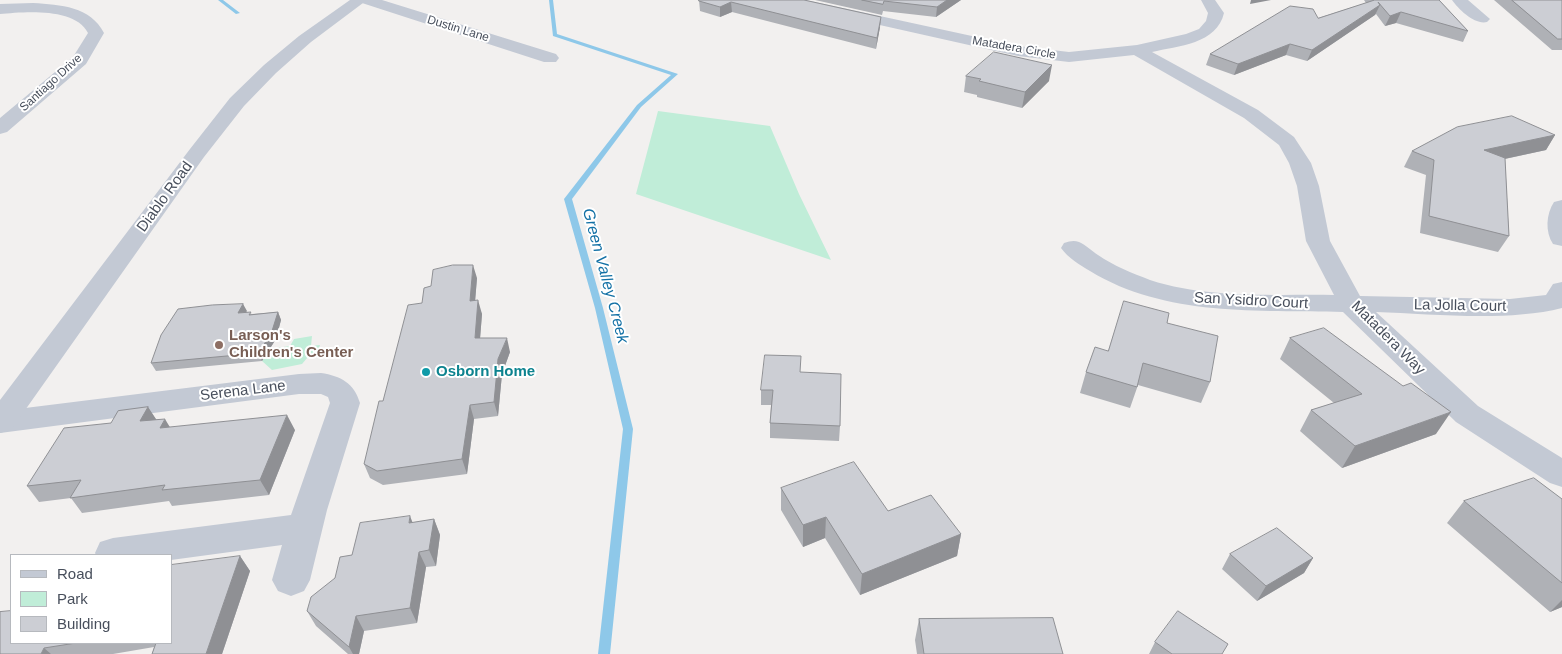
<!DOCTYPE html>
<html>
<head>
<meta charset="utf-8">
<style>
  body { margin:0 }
  #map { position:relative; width:1562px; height:654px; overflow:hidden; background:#f2f0ef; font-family:Arial,sans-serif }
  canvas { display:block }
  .legend { position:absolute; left:10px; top:554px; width:162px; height:90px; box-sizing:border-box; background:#fff; border:1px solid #b6b9be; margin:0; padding:6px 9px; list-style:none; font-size:15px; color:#484f5c }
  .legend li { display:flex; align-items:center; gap:10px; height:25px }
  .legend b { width:25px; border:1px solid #b6b9be }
</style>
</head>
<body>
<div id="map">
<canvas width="1562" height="654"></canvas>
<ul class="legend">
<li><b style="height:6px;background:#c3c9d4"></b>Road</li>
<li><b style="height:14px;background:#c0edd8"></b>Park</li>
<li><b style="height:14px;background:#ccced4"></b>Building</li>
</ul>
</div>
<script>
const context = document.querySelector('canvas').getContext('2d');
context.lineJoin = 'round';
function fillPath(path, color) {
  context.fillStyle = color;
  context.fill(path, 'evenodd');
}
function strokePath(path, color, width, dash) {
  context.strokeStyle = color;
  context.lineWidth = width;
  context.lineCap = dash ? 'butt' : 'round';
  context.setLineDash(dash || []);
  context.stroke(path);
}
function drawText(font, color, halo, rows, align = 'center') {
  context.font = font + ' Arial,sans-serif';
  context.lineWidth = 4;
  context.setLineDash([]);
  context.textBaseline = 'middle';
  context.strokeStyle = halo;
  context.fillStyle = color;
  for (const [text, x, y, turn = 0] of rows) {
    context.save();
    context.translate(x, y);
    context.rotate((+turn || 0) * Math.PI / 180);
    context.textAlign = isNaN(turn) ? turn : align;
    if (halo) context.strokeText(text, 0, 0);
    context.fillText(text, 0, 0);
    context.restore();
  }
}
fillPath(new Path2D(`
  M658,111L770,126L799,194L831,260L636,194Z
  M312,336L311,346L320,345L316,356L308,357L302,364L272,370L262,361L270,349L290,346L294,339Z`), '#c0edd8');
fillPath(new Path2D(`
  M218,0H223L240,13L236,14Z
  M549,0H553L557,34L678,74L641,107L572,199L603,308L633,429L610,654H598L623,429L595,308L564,199L637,105L671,75L553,36Z`), '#8ec8e9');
fillPath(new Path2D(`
  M360,0H382L556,54L559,58L556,62H544L362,3Z
  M779,0H806L1018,46L1069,52L1137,45L1186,34L1199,29L1206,21L1208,13L1201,0H1215L1224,13C1217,44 1178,46 1152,52L1258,110L1294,137L1311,163L1319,186L1330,241L1360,296L1510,299L1546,295L1553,284L1562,282V308C1507,322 1433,314 1376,312L1478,406L1562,458V487L1550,483L1456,422L1343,312C1259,310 1165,317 1090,271C1080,265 1068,258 1061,248L1064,243C1070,241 1074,240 1079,242C1086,245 1092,251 1098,255C1114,266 1132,273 1150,280C1208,299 1274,294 1334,295L1306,241L1297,186L1289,163L1279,145L1244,118L1134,55L1069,62L1018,56L786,4L781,3Z
  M1452,0H1468L1490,19L1487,22C1475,25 1459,10 1452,0Z
  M33,3C61,5 90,6 104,33L86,64L7,132L0,134V118L73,57L88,33C75,7 24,12 0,14V4Z
  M1562,200V246L1553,244C1545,232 1546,214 1554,202Z
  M321,373C341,376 354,383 360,403L327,510L310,580L304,591L291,596L278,591L272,580L282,545L171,560V555H96L95,553L100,542L113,538L291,515L330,403L328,397L321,394H299L0,433L1,411L299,374Z`), '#c3c9d4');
fillPath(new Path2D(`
  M350,0H367L311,42L276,73L244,106L204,157L11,430L0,433V400L190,149L230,98L264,65L299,36Z`), '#c3c9d4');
fillPath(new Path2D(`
  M699,0H804L880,27L876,49L732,12L720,17L700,11Z
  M815,0H961L936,17L883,11L882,15Z
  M1364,0H1439L1468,31L1463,42L1396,23L1385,26L1376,14L1307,61L1286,55L1234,75L1206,65L1210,54L1318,18L1366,3Z
  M1494,0H1562V50H1552Z
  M966,76L1049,81L1022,108L977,97V95L964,92Z
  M1555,135L1546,150L1505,159L1509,236L1498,252L1420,233L1426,175L1404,167L1412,151Z
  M477,278L475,300L482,314L480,338L510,352L502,374L498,416L474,419L467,474L383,485L370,478L364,464L383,401L422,303Z
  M243,304L246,312L252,314L278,312L281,320L276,339L262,361L156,371L151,363Z
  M1167,323L1210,382L1201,403L1138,385L1130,408L1080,393L1086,372L1108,351Z
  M1290,338L1436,434L1342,468L1300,431L1311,410L1334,403L1280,359Z
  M800,372L840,426L839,441L770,438V423L771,405H761V390Z
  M148,407L156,420L170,427L295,430L269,495L172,506L169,501L82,513L71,498L39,502L27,486L111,423Z
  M781,488L888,511L961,534L957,556L860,595L825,538L803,547L781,510Z
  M1562,499V607L1550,612L1447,523L1464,501Z
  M434,519L440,535L436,566L426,567L417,623L364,631L359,654H348L316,626L307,611L335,578L352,555L413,523Z
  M1230,554L1313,558L1304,573L1257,601L1222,569Z
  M240,556L250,571L222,654H152L154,647L113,654H0L11,643H171Z
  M919,619L1063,654H917L915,640Z
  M1155,642L1223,654H1149Z`), '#afb1b6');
fillPath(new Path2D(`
  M947,0H961L936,17L937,7Z
  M1251,0H1271L1250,4Z
  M731,2L732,12L720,17V7Z
  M1380,5L1375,15L1307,61L1312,50Z
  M1401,12L1396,23L1385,26L1390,16Z
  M881,17L880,27L876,49L877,38Z
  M1290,44L1286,55L1234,75L1238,64Z
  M1052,65L1049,81L1022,108L1025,92Z
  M1555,135L1546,150L1476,165L1484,150Z
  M473,265L477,278L474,315L470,301Z
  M478,300L482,314L479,352L475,338Z
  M243,304L247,311L241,320L238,313Z
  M278,312L281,320L276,339L262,361L259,353Z
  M507,338L510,352L502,374L498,416L494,402L498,359Z
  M470,405L474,419L467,474L462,459Z
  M148,407L158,422L140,421Z
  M1451,412L1436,434L1342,468L1355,446Z
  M287,415L295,430L269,495L260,480Z
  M165,419L174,434L160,428Z
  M410,516L416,531L409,523Z
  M826,517L825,538L803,547V525Z
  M434,519L440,535L436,566L429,550Z
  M961,534L957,556L860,595L862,574Z
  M419,552L426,567L417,623L410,608Z
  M240,556L250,571L222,654H206Z
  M1313,558L1304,573L1257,601L1266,586Z
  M1562,600V607L1550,612Z
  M356,616L364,631L359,654H353L349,647Z
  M44,648L51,654H41Z`), '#8f9094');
const building = new Path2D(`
  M699,0H804L881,17L877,38L731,2L720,7L699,1Z
  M862,0H947L937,7L884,1L883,4Z
  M1375,0H1439L1468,31L1401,12L1390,16L1378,2L1380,5L1312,50L1290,44L1238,64L1210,54L1290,6L1313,9L1318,18Z
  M1512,0H1562V39H1558Z
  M994,52L1052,65L1025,92L979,81L981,79L966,76Z
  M1512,116L1555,135L1484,150L1505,158L1509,236L1429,216L1434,160L1412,151L1457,127Z
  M453,265H473L470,301L478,300L475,338H507L498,359L494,402L470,405L462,459L377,471L364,464L379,401H383L408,305L422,303L424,288L431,286L433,270Z
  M1124,301L1169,313L1167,323L1218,336L1210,382L1143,363L1137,387L1086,372L1095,347L1108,351Z
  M243,304L238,313L251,312L249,315L278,312L272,331L259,353L151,363L161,335L178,309L212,305Z
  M1324,328L1403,386L1411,383L1451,412L1355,446L1311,410L1362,394L1290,338Z
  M765,355L801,356L800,372L841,374L840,426L770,423L773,390H761Z
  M148,407L140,421L165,419L160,428L287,415L260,480L162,490L165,485L70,498L81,480L27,486L64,428L111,423L118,411Z
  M854,462L888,511L931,495L961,534L862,574L826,517L803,525L781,488Z
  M1534,478L1562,499V583L1464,501Z
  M410,516L409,523L434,519L429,550L419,552L410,608L356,616L349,647L307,611L311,597L335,578L340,557L352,555L360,523Z
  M1277,528L1313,558L1266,586L1230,554Z
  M240,556L206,654H152L156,643H171V565Z
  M11,611V643H76L44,648L41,654H0V612Z
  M1178,611L1228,644L1222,654H1172L1155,642Z
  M1053,618L1063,654H924L919,619Z`);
fillPath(building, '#ccced4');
strokePath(building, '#8f9094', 1);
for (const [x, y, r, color] of [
  [219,345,5,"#8d6e63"],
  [426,372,5,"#0f9aa8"]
]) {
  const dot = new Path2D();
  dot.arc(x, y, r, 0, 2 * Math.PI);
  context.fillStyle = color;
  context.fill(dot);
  strokePath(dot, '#fff', 2);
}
drawText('12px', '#484f5c', '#fff', [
  ["Dustin Lane",458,29,17],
  ["Matadera Circle",1014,48,10],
  ["Santiago Drive",51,83,-42]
]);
drawText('15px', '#484f5c', '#fff', [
  ["Diablo Road",165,197,-54],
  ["San Ysidro Court",1251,301,3],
  ["La Jolla Court",1460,306,1],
  ["Matadera Way",1388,338,45],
  ["Serena Lane",243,391,-7]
]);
drawText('bold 15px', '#785e54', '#fff', [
  ["Larson's",229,336],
  ["Children's Center",229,353]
], 'left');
drawText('bold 15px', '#0d838f', '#fff', [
  ["Osborn Home",436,372]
], 'left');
drawText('italic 16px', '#1270a5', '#fff', [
  ["Green Valley Creek",605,276,75]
]);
</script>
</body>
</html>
